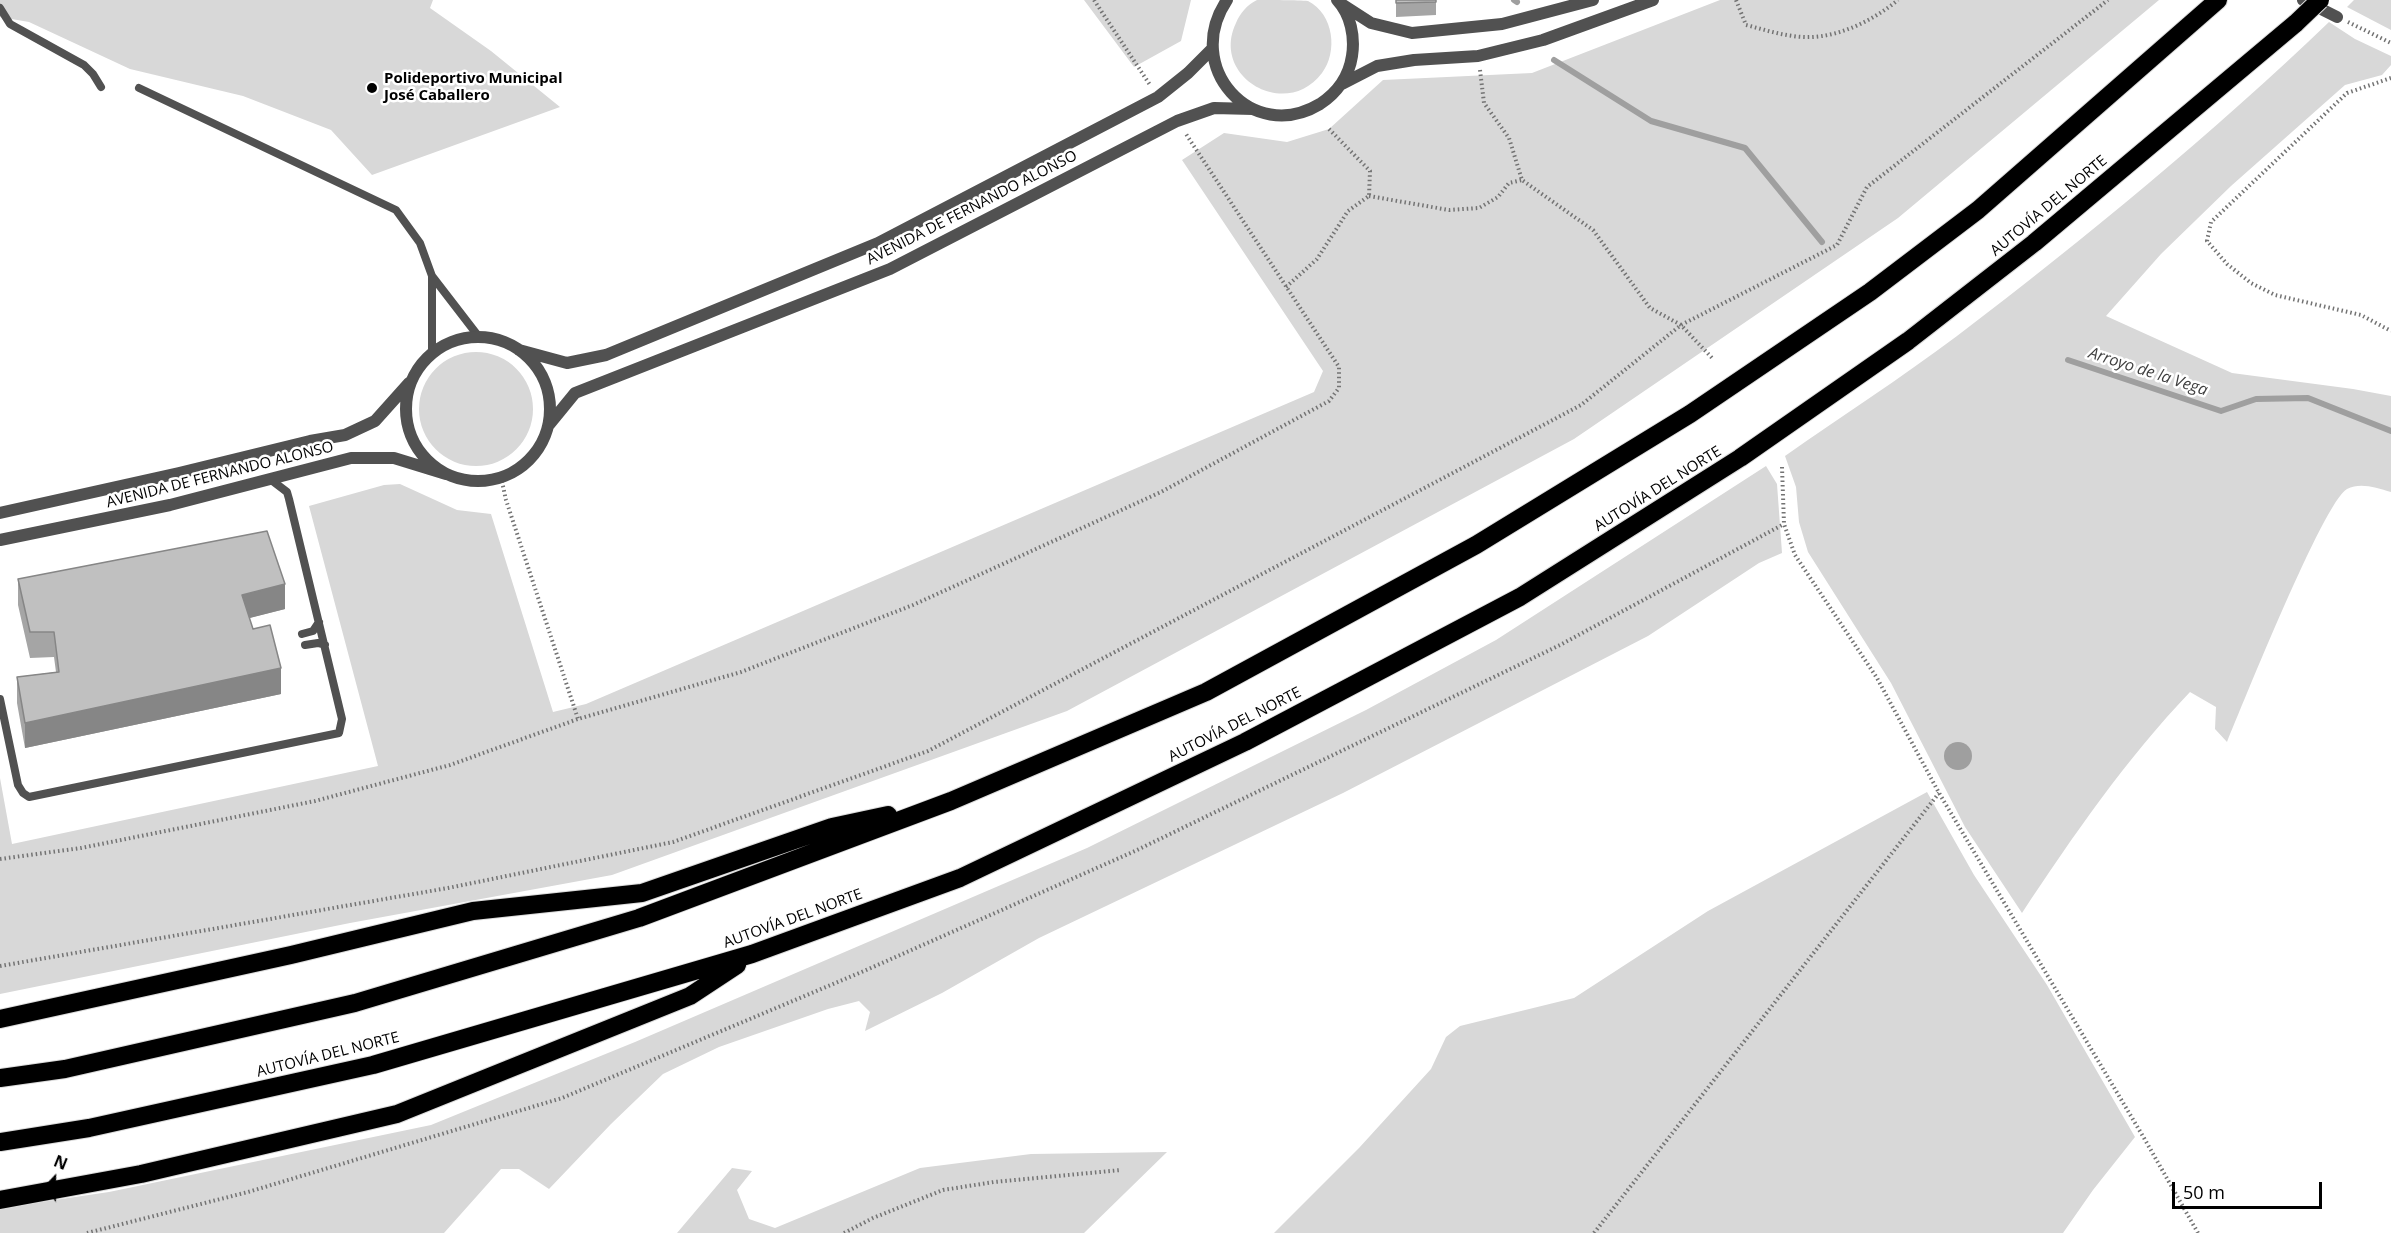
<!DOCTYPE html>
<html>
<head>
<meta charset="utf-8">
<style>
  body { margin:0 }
  #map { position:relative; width:2391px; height:1233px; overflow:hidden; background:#fff; font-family:"Open Sans",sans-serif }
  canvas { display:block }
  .north { position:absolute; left:24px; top:1149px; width:60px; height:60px; -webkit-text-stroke:4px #fff; paint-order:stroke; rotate:22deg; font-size:16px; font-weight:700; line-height:24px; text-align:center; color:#000 }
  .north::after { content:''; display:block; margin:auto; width:21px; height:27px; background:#000; clip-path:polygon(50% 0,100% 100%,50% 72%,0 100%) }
  .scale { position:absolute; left:2172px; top:1182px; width:150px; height:27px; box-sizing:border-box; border:3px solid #000; border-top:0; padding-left:8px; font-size:18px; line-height:21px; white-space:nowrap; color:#000; -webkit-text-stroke:4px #fff; paint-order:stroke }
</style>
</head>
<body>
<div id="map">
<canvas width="2391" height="1233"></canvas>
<div class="north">N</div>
<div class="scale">50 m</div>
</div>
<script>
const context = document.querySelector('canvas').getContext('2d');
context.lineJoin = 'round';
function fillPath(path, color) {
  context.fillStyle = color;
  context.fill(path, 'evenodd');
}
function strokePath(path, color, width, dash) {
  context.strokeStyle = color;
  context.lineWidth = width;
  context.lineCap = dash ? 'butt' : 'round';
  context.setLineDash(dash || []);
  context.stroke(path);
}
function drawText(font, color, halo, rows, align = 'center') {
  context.font = font + ' "Open Sans",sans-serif';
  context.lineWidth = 5;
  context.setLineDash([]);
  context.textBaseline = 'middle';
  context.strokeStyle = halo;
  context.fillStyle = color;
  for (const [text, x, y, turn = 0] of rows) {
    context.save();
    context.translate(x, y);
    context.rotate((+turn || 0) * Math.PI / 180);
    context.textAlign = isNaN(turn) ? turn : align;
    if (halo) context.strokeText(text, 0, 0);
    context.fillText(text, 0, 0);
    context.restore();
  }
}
fillPath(new Path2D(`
  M0,0H433L430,8L491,51L560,107L372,175L331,130L243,96L130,69L29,22L0,17Z
  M1084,0H1191L1181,41L1134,67Z
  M1257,0C1269,0 1298,0 1308,1C1334,14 1338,52 1322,73C1286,121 1210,77 1236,23C1240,13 1247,5 1257,0Z
  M1720,0H2159L1898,218L1574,439L1067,711L612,875L350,923L0,994V778L12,844L378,766L309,506L384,485L400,484L457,510L491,514L553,712L586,704L1314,392L1323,371L1182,160L1224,133L1287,142L1329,129L1383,80L1532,73Z
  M2354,0H2391V30L2347,7Z
  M2329,22L2355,39L2391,56V65L2382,75L2345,85L2231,186L2161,254L2106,316L2232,373L2353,389L2391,396V492C2376,488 2361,482 2347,489C2324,501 2242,706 2227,742L2215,729L2216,707L2190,692C2126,759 2073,836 2022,913L1965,827L1891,683L1808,552L1799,522L1796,487L1785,456C1842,416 1901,378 1957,336C2086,238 2212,134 2329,22Z
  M419 409a57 57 0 1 1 114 0a57 57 0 1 1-114 0Z
  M1766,466L1777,484L1782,553L1759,563L1648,636L1343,793L1039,938L942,993L865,1031L870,1012L859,1001L828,1009L719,1047L663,1074L611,1124L549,1189L519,1169H501L444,1233H0V1208L109,1192L431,1125L635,1042L1087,848L1366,710L1496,640Z
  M1927,792L1974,875L2047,985L2135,1137L2093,1190L2063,1233H1274L1359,1148L1431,1069L1446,1037L1460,1026L1574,998L1708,911Z
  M1167,1152L1084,1233H677L732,1168L752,1171L737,1190L749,1219L775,1228L920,1168L1031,1154Z`), '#d8d8d8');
fillPath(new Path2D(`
  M1944 756a14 14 0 1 1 28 0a14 14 0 1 1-28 0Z`), '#9f9f9f');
strokePath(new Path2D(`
  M1514,0L1517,2
  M1554,60L1651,121L1745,148L1822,242
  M2068,360L2221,411L2256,399L2308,398L2391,431`), '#9f9f9f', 6);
const motorway = new Path2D(`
  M0,1019L291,955L473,911L642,893L832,827L888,815
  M0,1078L65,1069L355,1003L639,918L951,801L1206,692L1476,545L1690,414L1870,292L1978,210L2218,0
  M0,1142L89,1128L373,1065L752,954L960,878L1245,742L1520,597L1740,458L1908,341L2034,243L2296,23
  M0,1200L141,1174L397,1114L690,996L737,965`);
strokePath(motorway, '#dbdbdb', 20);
strokePath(new Path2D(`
  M1094,0L1150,85
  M1736,0L1746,25C1762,29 1777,34 1793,36C1830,42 1870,23 1898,0
  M2348,22L2391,43
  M1480,70L1484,103L1509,138L1522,180L1593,230L1650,308L1681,325L1713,359
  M2391,78L2347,93L2211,222L2207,241L2227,264L2251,283L2275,295L2361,315L2391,331
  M1369,196L1449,210L1479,208L1498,197L1509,183L1522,180
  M1286,287L1317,259L1348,211L1369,196L1370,171L1329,129
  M1782,467L1784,524L1795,555L1877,678L1939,793L2144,1138L2198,1233
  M501,477L506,500L578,719
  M0,859L81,848L315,801L450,765L578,719L741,672L913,605L1161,492L1329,401L1339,388V367L1186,134
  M0,966L448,888L673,842L928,751L1581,405L1681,325L1837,245L1867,187L2108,0
  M87,1233L248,1192L562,1098L864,971L1135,851L1560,645L1784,524
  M844,1233L873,1218L943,1190L994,1182L1121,1170
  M1594,1233L1939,793`), '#737373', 4, [1.5, 3]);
strokePath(new Path2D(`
  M0,8L10,24L84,65L93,74L101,87
  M139,88L396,210L420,243L432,276L479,337
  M432,276V354
  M302,634L313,631L319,622
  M305,645L318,643L325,645
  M0,699L18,785L23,793L29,797L339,733L342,719L289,499L287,492L270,479`), '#515151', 8);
strokePath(new Path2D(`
  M2303,0L2337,17`), '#515151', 12);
strokePath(new Path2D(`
  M1227,0C1182,67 1252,145 1320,104C1337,93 1349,76 1352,56C1355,37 1351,15 1337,0
  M1343,5L1371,23L1412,33L1502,24L1593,0
  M1342,84L1377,66L1414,60L1478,56L1543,40L1653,0
  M406 409a72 72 0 1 1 144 0a72 72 0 1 1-144 0Z
  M519,350L567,363L606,355L878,243L1158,97L1188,73L1211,50
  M548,426L575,393L890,269L1177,121L1214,108L1253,109
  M0,513L179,473L310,441L345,435L375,421L409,383
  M0,540L170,505L351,458H394L446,474`), '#515151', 12);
strokePath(motorway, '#000', 18);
const motorwayBridge = new Path2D(`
  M2296,23L2320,0`);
strokePath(motorwayBridge, '#dbdbdb', 20, []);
strokePath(motorwayBridge, '#000', 18);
fillPath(new Path2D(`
  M1396,0H1436V15L1396,17Z
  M18,579L285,609L249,618L253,629L281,694L25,748L17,703V677L56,672L54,657L30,658L18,605Z`), '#a5a5a5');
fillPath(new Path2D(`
  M285,584V609L242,620V595Z
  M281,668V694L25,748V723Z`), '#868686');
const building = new Path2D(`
  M1396,0H1436V2L1396,3Z
  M267,531L285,584L242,595L253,629L270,625L281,668L25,723L17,677L59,672L54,632H30L18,579Z`);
fillPath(building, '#c0c0c0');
strokePath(building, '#868686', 1.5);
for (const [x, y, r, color] of [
  [372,88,6,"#000"]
]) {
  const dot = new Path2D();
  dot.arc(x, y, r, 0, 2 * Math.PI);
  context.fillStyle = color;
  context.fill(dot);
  strokePath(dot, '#fff', 2);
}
drawText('bold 15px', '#000', '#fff', [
  ["Polideportivo Municipal",384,79],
  ["José Caballero",384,96]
], 'left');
drawText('15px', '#000', '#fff', [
  ["AUTOVÍA DEL NORTE",2049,206,-40],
  ["AVENIDA DE FERNANDO ALONSO",972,208,-27],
  ["AVENIDA DE FERNANDO ALONSO",220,475,-14],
  ["AUTOVÍA DEL NORTE",1658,489,-32],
  ["AUTOVÍA DEL NORTE",1235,725,-27],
  ["AUTOVÍA DEL NORTE",793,919,-20],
  ["AUTOVÍA DEL NORTE",328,1055,-14]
]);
drawText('italic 16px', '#404040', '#fff', [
  ["Arroyo de la Vega",2148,372,18]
]);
</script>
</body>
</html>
